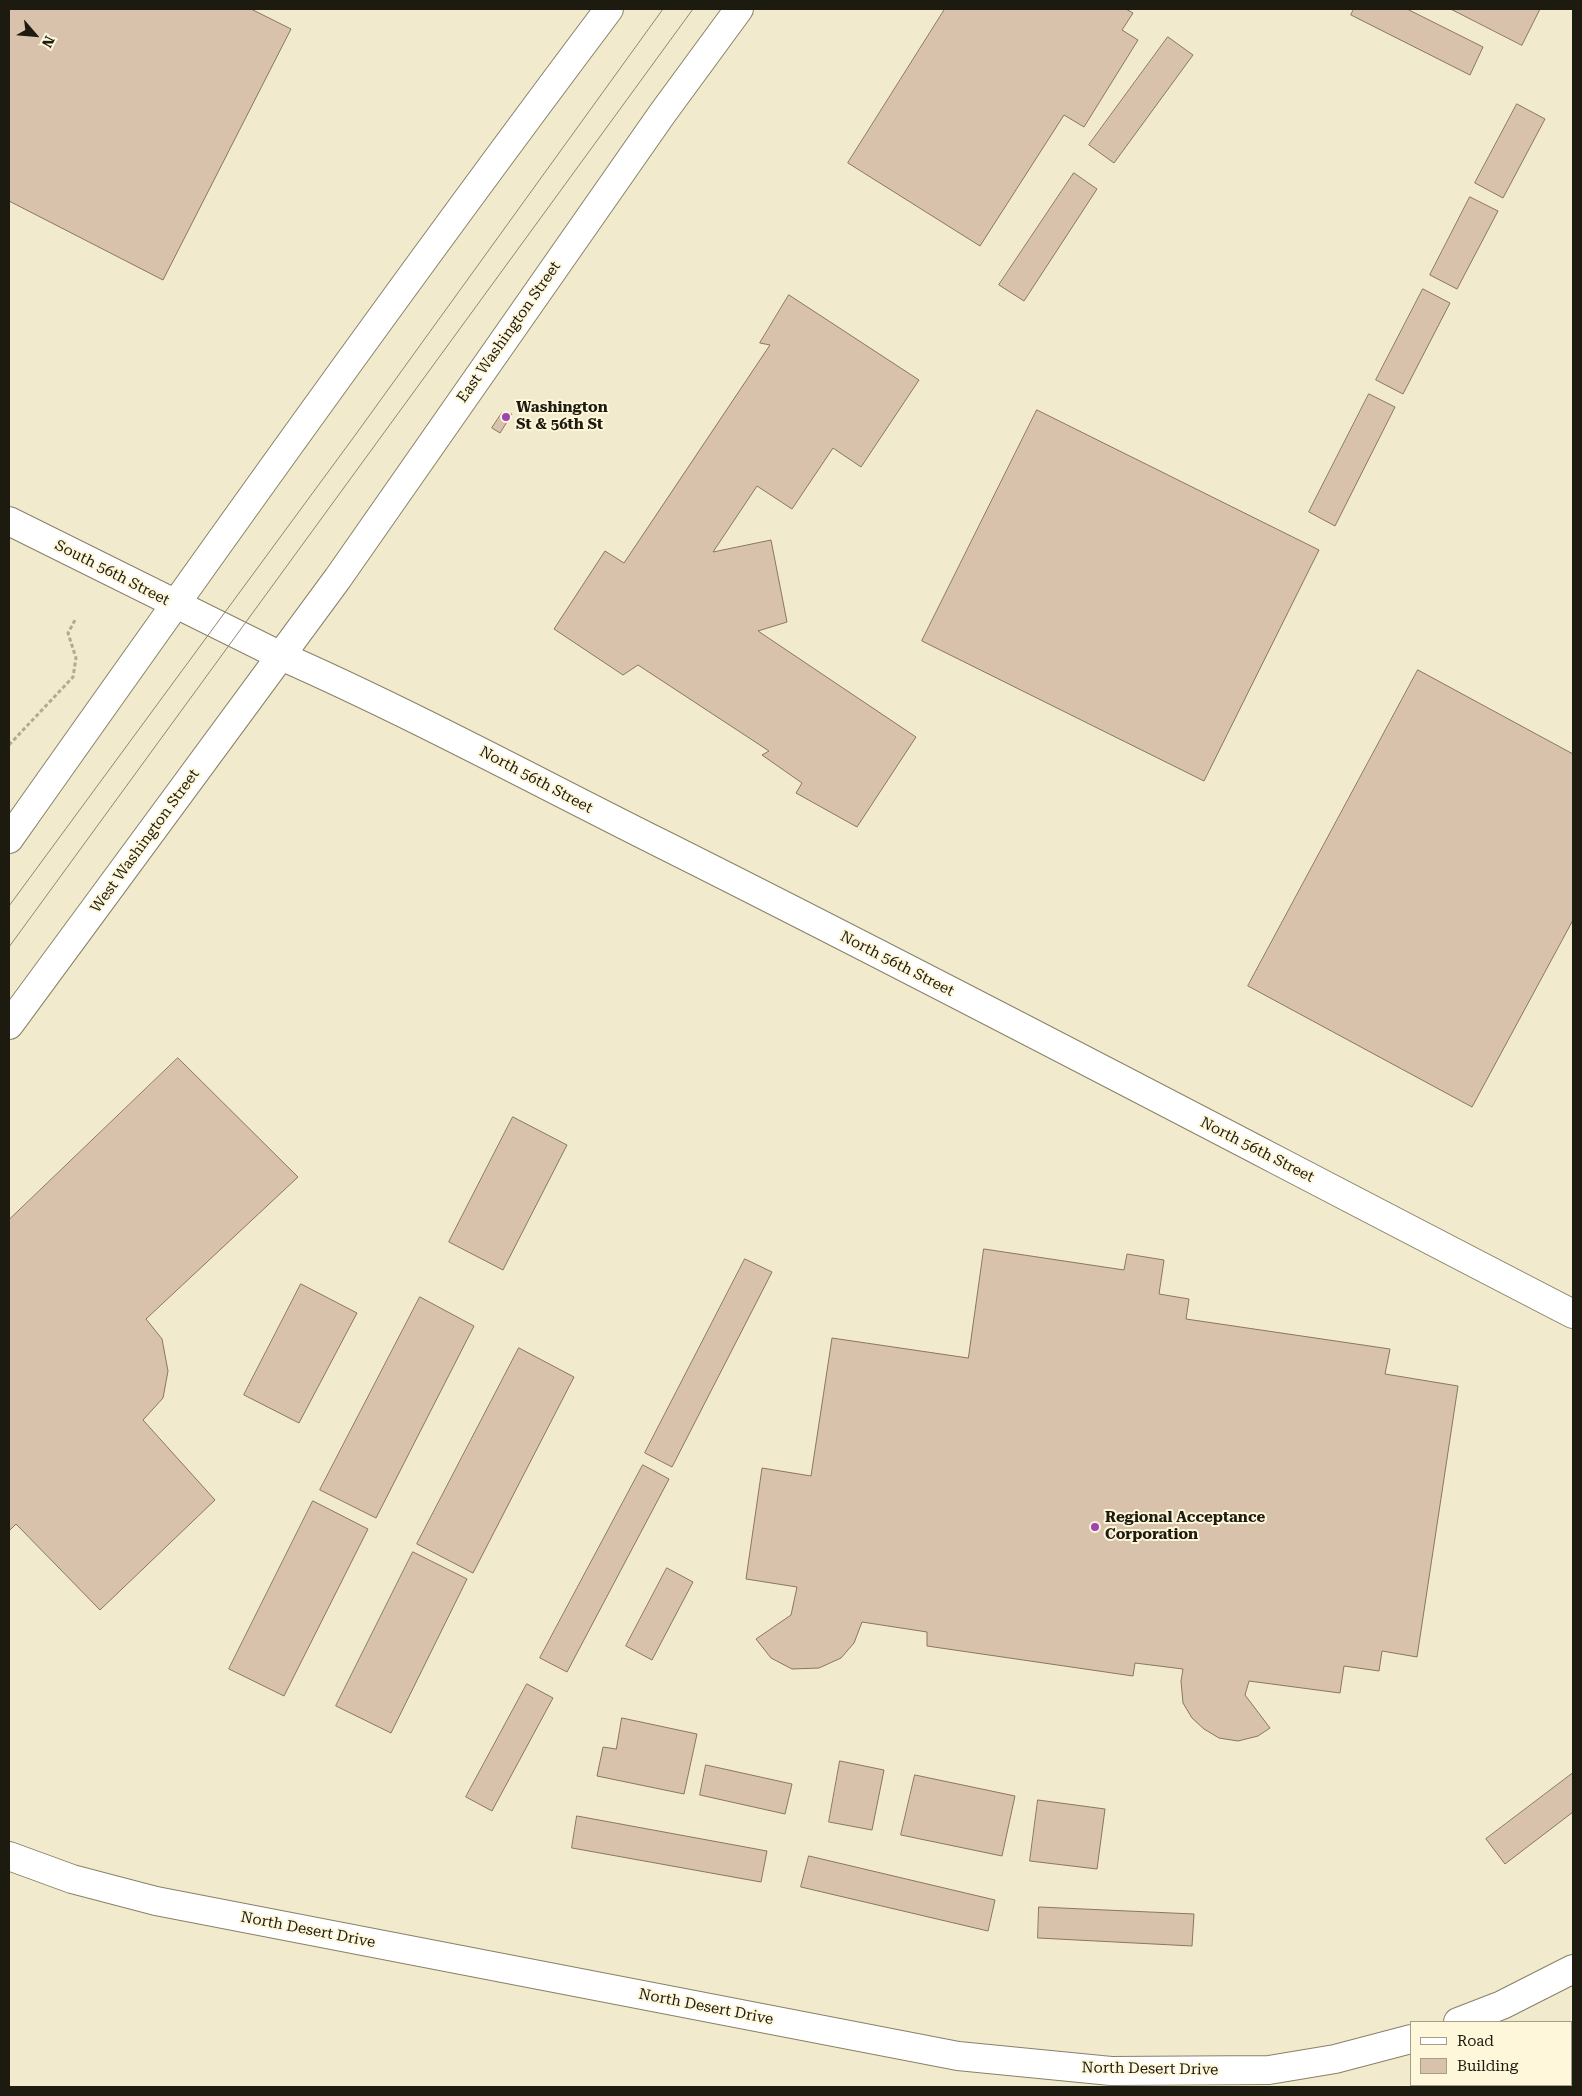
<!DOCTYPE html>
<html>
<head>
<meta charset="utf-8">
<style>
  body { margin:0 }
  #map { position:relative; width:1582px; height:2096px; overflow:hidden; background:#f1eacd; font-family:"Roboto Serif",serif }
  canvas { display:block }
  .frame { position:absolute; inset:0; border:10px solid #1d1a10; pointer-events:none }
  .legend { position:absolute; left:1410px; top:2021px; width:162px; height:65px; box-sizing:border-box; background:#fef7da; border:1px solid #a49f89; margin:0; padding:6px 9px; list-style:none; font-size:15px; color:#1d1a10 }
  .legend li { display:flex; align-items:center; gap:10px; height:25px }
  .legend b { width:25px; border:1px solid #a49f89 }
  .north { position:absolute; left:10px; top:10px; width:50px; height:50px; -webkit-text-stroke:4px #fef7da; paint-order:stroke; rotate:117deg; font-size:14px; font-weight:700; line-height:20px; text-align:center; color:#1d1a10 }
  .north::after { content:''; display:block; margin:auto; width:18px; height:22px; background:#1d1a10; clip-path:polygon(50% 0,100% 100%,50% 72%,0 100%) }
</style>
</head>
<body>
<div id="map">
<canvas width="1582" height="2096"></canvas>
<div class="frame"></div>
<ul class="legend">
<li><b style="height:6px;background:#fff"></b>Road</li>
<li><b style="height:14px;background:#d8c2ac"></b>Building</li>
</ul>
<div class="north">N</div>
</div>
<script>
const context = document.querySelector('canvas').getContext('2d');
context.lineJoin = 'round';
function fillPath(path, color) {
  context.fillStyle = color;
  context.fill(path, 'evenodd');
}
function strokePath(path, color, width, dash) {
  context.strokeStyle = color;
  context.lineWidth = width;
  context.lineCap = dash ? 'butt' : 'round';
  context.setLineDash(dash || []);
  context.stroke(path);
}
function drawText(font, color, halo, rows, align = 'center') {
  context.font = font + ' "Roboto Serif",serif';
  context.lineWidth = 4;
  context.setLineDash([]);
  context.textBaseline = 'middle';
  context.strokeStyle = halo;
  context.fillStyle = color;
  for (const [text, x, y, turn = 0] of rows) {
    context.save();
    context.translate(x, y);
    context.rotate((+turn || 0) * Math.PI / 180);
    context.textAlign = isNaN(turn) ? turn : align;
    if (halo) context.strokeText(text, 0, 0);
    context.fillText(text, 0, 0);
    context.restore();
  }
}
const building = new Path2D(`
  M9,9H251L291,29L163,280L9,201Z
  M945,9H1126L1133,13L1122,30L1138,40L1084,127L1064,115L980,246L848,163Z
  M1354,9H1407L1483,47L1470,75L1351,15Z
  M1451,9H1540L1522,45Z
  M1168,37L1193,55L1114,163L1089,145Z
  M1517,104L1545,119L1503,198L1475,183Z
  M1074,173L1097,189L1024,301L999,285Z
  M1470,197L1498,211L1457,289L1430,275Z
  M1423,289L1450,303L1403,394L1376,380Z
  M789,295L919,380L861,467L833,448L792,509L757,486L713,552L771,540L787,622L758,631L916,737L857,827L796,793L802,783L762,755L769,751L638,665L623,675L554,629L605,551L624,563L770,345L760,343Z
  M1369,394L1395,407L1335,526L1309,512Z
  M1037,410L1319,550L1204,781L922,641Z
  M502,413L512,414L500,433L492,428Z
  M1418,670L1573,754V920L1472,1107L1248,986Z
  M178,1058L298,1177L146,1319L162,1339L168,1371L163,1398L143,1420L215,1500L100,1610L16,1524L9,1531V1220Z
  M513,1117L567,1145L503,1270L449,1242Z
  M984,1249L1124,1270L1127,1254L1164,1260L1159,1294L1189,1299L1186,1319L1390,1349L1385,1374L1458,1386L1417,1657L1382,1651L1379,1671L1344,1666L1340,1693L1249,1681L1245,1695L1270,1728L1258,1736L1238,1741L1219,1738L1204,1729L1192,1718L1183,1703L1181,1681L1183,1669L1135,1663L1133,1676L927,1646V1632L862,1622L854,1643L841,1658L819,1668L792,1669L771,1658L756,1639L791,1615L797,1587L746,1579L762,1468L811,1476L832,1338L968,1358Z
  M745,1259L772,1272L672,1467L645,1453Z
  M301,1284L357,1313L299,1423L244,1395Z
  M420,1297L474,1326L376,1518L320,1490Z
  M519,1348L574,1377L473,1573L417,1544Z
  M643,1465L669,1479L567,1672L540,1658Z
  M313,1501L368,1529L284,1696L229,1669Z
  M413,1552L467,1579L391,1733L336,1706Z
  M667,1568L693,1582L652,1660L626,1646Z
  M527,1684L553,1698L492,1811L466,1797Z
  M622,1718L697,1734L684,1794L597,1776L603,1747L616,1749Z
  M840,1761L884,1770L872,1830L829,1822Z
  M706,1765L792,1784L785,1814L700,1795Z
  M1573,1773V1812L1505,1864L1486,1839Z
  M915,1775L1015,1796L1002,1856L901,1835Z
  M1038,1800L1105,1809L1097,1869L1030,1861Z
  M577,1816L767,1851L761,1882L572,1848Z
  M809,1856L995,1900L988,1931L801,1887Z
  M1039,1907L1194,1914L1192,1946L1038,1938Z`);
fillPath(building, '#d8c2ac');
strokePath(building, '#897661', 1);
const minor = new Path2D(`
  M9,521L281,656
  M9,1856L72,1879L156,1901L958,2056L1111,2071L1269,2070L1335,2059L1411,2039
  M1458,2022L1502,2005L1573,1969`);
const tertiary = new Path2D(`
  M281,656C410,713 534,780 660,843C966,996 1269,1157 1573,1314`);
const primary = new Path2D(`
  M9,839C206,560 404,282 609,9
  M9,1025L338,578L662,114L739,9`);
strokePath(minor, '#888167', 30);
strokePath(tertiary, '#888167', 30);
strokePath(primary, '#888167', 30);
strokePath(new Path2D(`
  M9,745L73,677L76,658L68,633L75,620`), '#b1ab94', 3, [4, 2.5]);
strokePath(minor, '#fff', 28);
strokePath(tertiary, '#fff', 28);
strokePath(primary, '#fff', 28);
strokePath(new Path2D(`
  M9,906L356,434L663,9
  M9,947L693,9`), '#8c8773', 1);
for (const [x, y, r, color] of [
  [506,417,5,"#9e45b1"],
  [1095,1527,5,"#9e45b1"]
]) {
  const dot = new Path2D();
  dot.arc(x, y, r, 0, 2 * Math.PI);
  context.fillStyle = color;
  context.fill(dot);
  strokePath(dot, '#fef7da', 2);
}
drawText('15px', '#1d1a10', '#fef7da', [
  ["East Washington Street",509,332,-55],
  ["South 56th Street",112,573,27],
  ["North 56th Street",536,780,28],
  ["West Washington Street",145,841,-54],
  ["North 56th Street",897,964,27],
  ["North 56th Street",1257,1150,27],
  ["North Desert Drive",308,1930,11],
  ["North Desert Drive",706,2007,11],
  ["North Desert Drive",1150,2069,1]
]);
drawText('bold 15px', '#1d1a10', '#fef7da', [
  ["Washington",516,408],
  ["St & 56th St",516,425],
  ["Regional Acceptance",1105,1518],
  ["Corporation",1105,1535]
], 'left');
</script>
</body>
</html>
